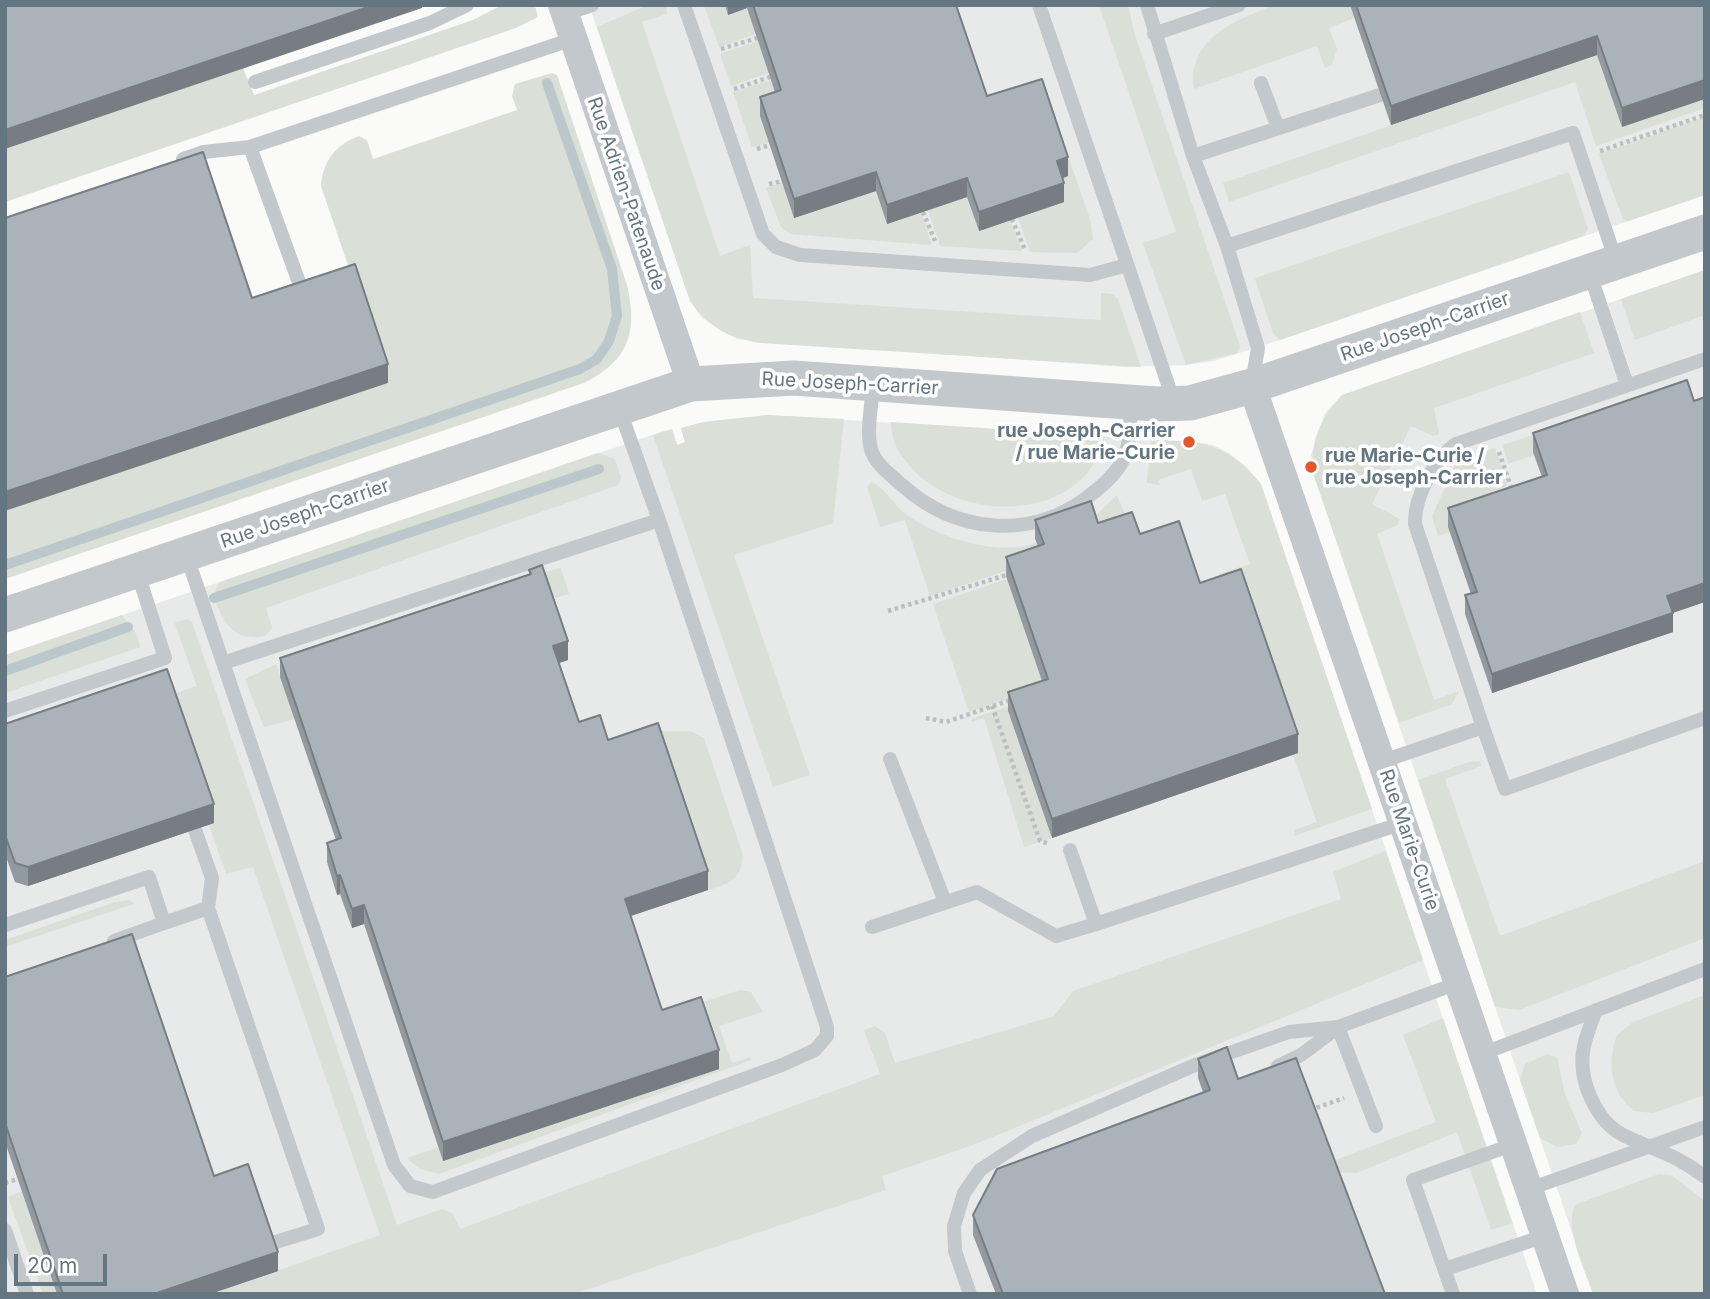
<!DOCTYPE html>
<html>
<head>
<meta charset="utf-8">
<style>
  body { margin:0 }
  #map { position:relative; width:1710px; height:1299px; overflow:hidden; background:#fafaf8; font-family:Inter,sans-serif }
  canvas { display:block }
  .frame { position:absolute; inset:0; border:7px solid #657683; pointer-events:none }
  .scale { position:absolute; left:14px; top:1254px; width:93px; height:32px; box-sizing:border-box; border:4px solid #657683; border-top:0; padding-left:9px; font-size:21px; line-height:24px; white-space:nowrap; color:#657683; -webkit-text-stroke:5px #fff; paint-order:stroke }
</style>
</head>
<body>
<div id="map">
<canvas width="1710" height="1299"></canvas>
<div class="frame"></div>
<div class="scale">20 m</div>
</div>
<script>
const context = document.querySelector('canvas').getContext('2d');
context.lineJoin = 'round';
function fillPath(path, color) {
  context.fillStyle = color;
  context.fill(path, 'evenodd');
}
function strokePath(path, color, width, dash) {
  context.strokeStyle = color;
  context.lineWidth = width;
  context.lineCap = dash ? 'butt' : 'round';
  context.setLineDash(dash || []);
  context.stroke(path);
}
function drawText(font, color, halo, rows, align = 'center') {
  context.font = font + ' Inter,sans-serif';
  context.lineWidth = 7;
  context.setLineDash([]);
  context.textBaseline = 'middle';
  context.strokeStyle = halo;
  context.fillStyle = color;
  for (const [text, x, y, turn = 0] of rows) {
    context.save();
    context.translate(x, y);
    context.rotate((+turn || 0) * Math.PI / 180);
    context.textAlign = isNaN(turn) ? turn : align;
    if (halo) context.strokeText(text, 0, 0);
    context.fillText(text, 0, 0);
    context.restore();
  }
}
fillPath(new Path2D(`
  M589,5H1705V195L1280,340L1214,361L1186,365L1124,367L737,339L702,318L690,301Z
  M1705,270V1294H1593L1314,476L1311,455L1325,413L1342,395Z
  M768,415L1197,442L1213,445L1229,453L1247,467L1261,484L1537,1294H5V655L661,432L672,429L677,445L685,442L681,428L704,422Z`), '#e8e9e9');
fillPath(new Path2D(`
  M512,5L535,6L538,17L516,28L5,202V149L243,68L254,95L473,20L498,7Z
  M648,5H666L667,14L642,22L720,256L750,245L753,298L1101,320V293L1112,294L1118,299L1141,367L760,343C729,338 709,328 690,301L597,27Z
  M704,5H725L729,15L747,8L756,34L719,47Z
  M1099,5H1128L1135,35L1240,346L1237,353L1186,365L1143,243L1176,232Z
  M1275,5H1350L1354,18L1329,28L1337,49L1332,65L1325,68L1317,46L1194,89C1187,38 1236,20 1275,5Z
  M758,41L769,73L731,86L720,54Z
  M1597,55L1703,99L1705,108L1596,146L1575,82L1229,202L1223,183Z
  M552,73L557,75L627,285C638,333 629,360 584,383L5,579V511L388,383L321,186C323,161 335,145 359,136L367,140L373,159L517,110L512,96L515,84Z
  M771,80L781,109L760,116L769,143L752,147L733,92Z
  M1705,117V195L1628,221L1623,219L1599,154Z
  M1058,128L1090,219L1093,239L1077,253L1030,252L1018,218L1064,202L1057,180L1068,176Z
  M1569,172L1588,229L1583,236L1280,340L1273,333L1255,279L1258,277Z
  M782,182L795,218L876,191L887,224L921,212L932,245L790,234L781,227L766,188Z
  M967,197L979,230L1010,220L1022,251L940,246L928,210Z
  M1705,270V315L1635,340L1621,299Z
  M1580,312L1594,353L1434,408L1439,434L1433,436L1411,426L1372,504L1400,519L1397,525L1377,534L1434,700L1459,691L1452,704L1399,723L1314,476C1309,442 1320,419 1342,395Z
  M768,415L844,419L833,523L734,555L810,775L773,787L653,435L672,429L677,445L685,442L681,428L704,422Z
  M1586,417L1534,455L1508,464L1503,445Z
  M891,422L1105,436C1086,524 958,525 909,465C897,451 891,440 891,422Z
  M1151,439C1205,443 1224,441 1261,484L1372,809L1294,836L1295,830L1317,822L1293,755L1298,753L1219,574L1250,564L1225,494L1202,501L1191,469L1158,480L1160,485L1147,483Z
  M1495,448L1507,484L1501,494L1449,527L1450,532L1438,536L1432,516L1457,461Z
  M598,453L615,459L621,478L618,485L266,608L272,628L265,636C234,643 222,621 213,595L220,582Z
  M872,482C883,487 893,503 903,512C933,536 1000,559 1037,542L1042,559L930,596L905,520L880,527L867,487Z
  M1117,495L1132,531L1098,542L1091,520Z
  M561,568L569,594L548,600L539,574Z
  M1007,579L1044,687L969,712L933,604Z
  M122,615L137,635L140,647L5,693V655Z
  M187,619L192,622L397,1225L442,1209L452,1213L460,1229L880,1074L864,1030L875,1026L885,1033L895,1063L1054,1016L1073,991L1341,899L1333,872L1386,851L1423,960L973,1145L882,1176L886,1190L574,1294H210L380,1235L253,867L226,874L209,825L213,823L170,695L197,686L176,627L175,623Z
  M276,664L295,719L264,727L245,679Z
  M1047,693L1008,712L1052,838L1024,847L984,718L972,722L971,719Z
  M655,731H690L704,738L742,852C744,878 730,884 708,890Z
  M1480,761L1481,766L1445,779L1500,936L1705,861V938L1519,1010L1495,1007L1418,780L1469,762Z
  M130,900L134,904L5,947V940L115,902Z
  M740,990L751,992L763,1012L719,1026L732,1063L750,1057L751,1060L439,1174L420,1169L407,1158L439,1147L443,1160L697,1004Z
  M1705,995V1095L1653,1113L1634,1111C1610,1092 1607,1062 1617,1035L1633,1022Z
  M1443,1018L1512,1223L1491,1230L1457,1132L1357,1173L1332,1172L1328,1163L1436,1122L1403,1035Z
  M1547,1054L1557,1057L1565,1095L1582,1133L1576,1144L1557,1147L1540,1138L1520,1080L1525,1064Z
  M1659,1174L1671,1175L1705,1201V1294H1593C1586,1272 1561,1222 1577,1204Z
  M22,1191L57,1294H43L8,1197Z`), '#dadfd7');
strokePath(new Path2D(`
  M5,565L580,369L597,359L609,341L617,316L612,269L547,83
  M214,598L599,469
  M5,671L128,627`), '#bbc7cb', 10);
strokePath(new Path2D(`
  M721,49L757,38
  M734,89L770,77
  M757,149L770,145
  M1600,151L1705,115
  M769,184L782,181
  M923,212L935,241
  M1012,219L1025,250
  M1499,452L1512,490
  M888,611L1010,574
  M992,706L1040,841L1050,844
  M926,718L946,722L1011,700
  M1310,1110L1344,1098
  M5,1183L18,1179`), '#bbbfc2', 4.5, [3.5, 3.5]);
strokePath(new Path2D(`
  M684,5L763,234L776,247L800,255L1090,275L1127,265
  M1039,5L1174,402
  M1147,5L1193,156L1227,246
  M565,14L592,5
  M1154,34L1239,5
  M255,82L430,23L467,5
  M1261,83L1278,128
  M1193,156L1380,95
  M183,159L203,152L250,147
  M1589,271L1627,385
  M305,299L250,147L573,39
  M1252,384L1258,348L1227,246L1573,133L1616,261
  M873,385C872,404 866,431 871,449C874,463 892,476 902,485C954,532 1028,541 1086,498C1100,488 1115,476 1123,460C1131,443 1130,422 1131,403
  M186,554L394,1165L410,1186L433,1192L782,1065L815,1050L827,1036V1027L659,520
  M223,663L659,520L619,408
  M5,711L165,658L137,571
  M1483,727L1505,789L1705,718
  M890,759L945,902
  M1383,761L1483,727L1415,524C1414,497 1435,458 1456,444L1705,359
  M195,830L212,878L208,908
  M1070,850L1096,924L1403,823
  M164,923L208,908L318,1229L269,1244
  M5,925L149,877L164,923L114,941
  M872,927L977,892L1056,936L1096,924
  M1596,1010C1591,1024 1585,1037 1583,1052C1579,1081 1596,1121 1623,1135C1655,1151 1674,1153 1705,1177
  M1484,1053L1705,969
  M1278,1066L1301,1055L1337,1028
  M1376,1126L1338,1027L1458,983
  M1529,1189L1705,1127
  M5,1230L27,1294
  M1445,1269L1545,1236
  M970,1294L955,1251L954,1226L964,1193L980,1170L1032,1136L1195,1065L1289,1032L1338,1027
  M1453,1294L1413,1180L1515,1144`), '#c3c8cc', 14);
strokePath(new Path2D(`
  M562,5L691,384
  M1252,386L1565,1294`), '#c3c8cc', 28);
strokePath(new Path2D(`
  M5,615L691,384L794,378L1156,404L1190,403L1252,386L1705,232`), '#c3c8cc', 35);
fillPath(new Path2D(`
  M725,5H956L987,96L1068,176L1063,178L1064,202L979,231L967,197L887,224L876,191L794,218L760,116V97L775,92L747,8L728,15Z
  M1350,5H1705L1622,127L1597,55L1391,125Z
  M1533,433L1673,613V632L1492,693L1465,614V595L1471,594L1448,527V508L1542,477L1533,452Z
  M1035,520L1098,523L1140,534L1200,583L1298,753L1052,838L1008,711V692L1042,681L1006,576V557L1038,546L1035,539Z
  M529,570L568,660L559,663L579,722L608,740L708,890L630,916L662,1010L719,1069L443,1161L364,924L352,928L340,894L337,895L327,862V843L336,840L280,677V658L529,574Z
  M5,724L214,823L28,886L15,882L5,854Z
  M5,977L214,1176L278,1271L210,1294H57L5,1142Z
  M1198,1059L1238,1079L1385,1294H996L973,1235V1215L1203,1092L1198,1078Z`), '#929a9f');
fillPath(new Path2D(`
  M374,5H422V8L5,149V130Z
  M728,5H747V8L728,15Z
  M1597,36V55L1391,125V106Z
  M1705,80V99L1622,127V108Z
  M1068,157V176L1057,180V161Z
  M876,172V191L794,218V199Z
  M967,178V197L887,224V205Z
  M1064,183V202L979,231V212Z
  M388,364V383L5,511V492Z
  M1705,583V602L1667,615V596Z
  M1673,613V632L1492,693V674Z
  M568,641V660L553,665V646Z
  M1298,734V753L1052,838V819Z
  M214,804V823L28,886V867Z
  M708,871V890L625,918V899Z
  M340,875V894L337,895V876Z
  M364,905V924L352,928V909Z
  M719,1050V1069L443,1161V1142Z
  M278,1252V1271L210,1294H154Z`), '#777d82');
const building = new Path2D(`
  M5,5H374L5,130Z
  M753,5H956L987,96L1042,79L1068,157L1057,161L1064,183L979,212L967,178L887,205L876,172L794,199L760,97L781,90Z
  M1356,5H1705V80L1622,108L1597,36L1391,106Z
  M203,152L252,298L355,264L388,364L5,492V218Z
  M1687,380L1694,401L1705,397V583L1667,596L1673,613L1492,674L1465,595L1477,592L1448,508L1547,475L1533,433Z
  M1091,501L1098,523L1132,512L1140,534L1179,521L1200,583L1241,569L1298,734L1052,819L1008,692L1048,679L1006,557L1044,544L1035,520Z
  M542,565L568,641L553,646L579,722L600,715L608,740L658,723L708,871L625,899L662,1010L701,997L719,1050L443,1142L364,905L352,909L340,875L337,876L327,843L341,838L280,658L531,574L529,570Z
  M167,669L214,804L28,867L15,863L5,835V724Z
  M132,934L214,1176L248,1164L278,1252L154,1294H63L5,1123V977Z
  M1227,1047L1238,1079L1296,1058L1385,1294H1003L973,1215L997,1169L1210,1090L1198,1059Z`);
fillPath(building, '#aab3b9');
strokePath(building, '#777d82', 2);
for (const [x, y, r, color] of [
  [1189,442,7,"#e4572e"],
  [1311,467,7,"#e4572e"]
]) {
  const dot = new Path2D();
  dot.arc(x, y, r, 0, 2 * Math.PI);
  context.fillStyle = color;
  context.fill(dot);
  strokePath(dot, '#fff', 2.5);
}
drawText('19px', '#657683', '#fff', [
  ["Rue Adrien-Patenaude",626,194,71],
  ["Rue Joseph-Carrier",1425,327,-19],
  ["Rue Joseph-Carrier",850,384,3],
  ["Rue Joseph-Carrier",305,514,-19],
  ["Rue Marie-Curie",1409,840,71]
]);
drawText('bold 19px', '#657683', '#fff', [
  ["rue Joseph-Carrier",1175,431],
  ["/ rue Marie-Curie",1175,453],
  ["rue Marie-Curie /",1325,456,"left"],
  ["rue Joseph-Carrier",1325,478,"left"]
], 'right');
</script>
</body>
</html>
